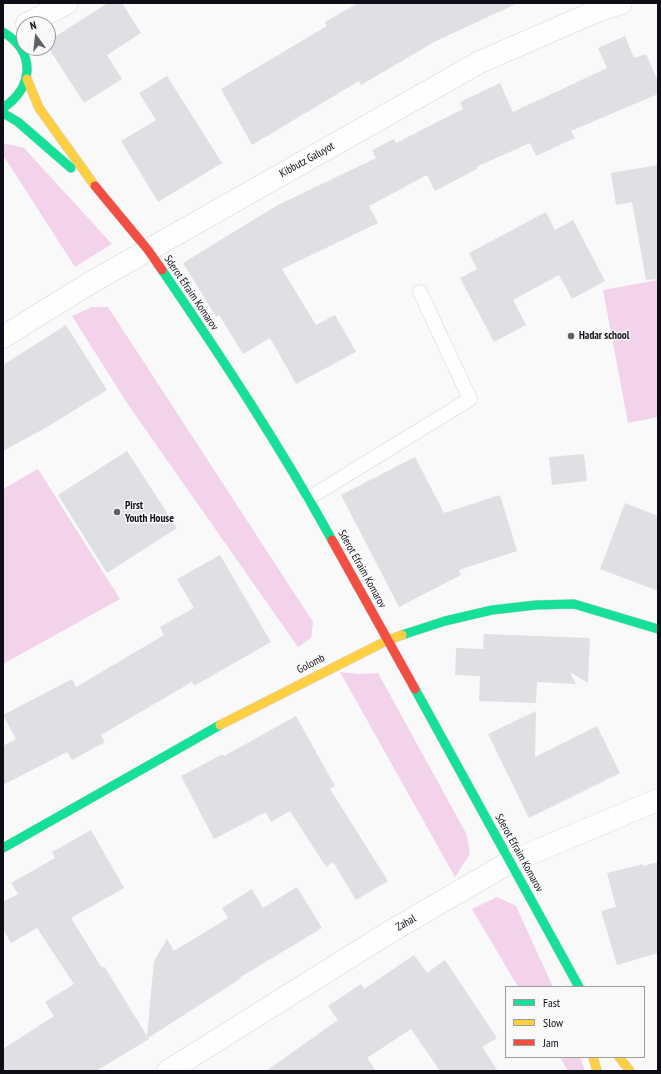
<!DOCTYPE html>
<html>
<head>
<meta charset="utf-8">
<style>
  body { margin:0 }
  #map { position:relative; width:661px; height:1074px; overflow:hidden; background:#f9f9f9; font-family:"PT Sans Narrow",sans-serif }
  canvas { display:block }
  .frame { position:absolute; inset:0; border:4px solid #0e0e19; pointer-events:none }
  .legend { position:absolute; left:505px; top:986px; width:140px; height:72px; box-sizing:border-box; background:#f9f9f9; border:1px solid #9b9b9f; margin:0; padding:5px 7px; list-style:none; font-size:12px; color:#0e0e19 }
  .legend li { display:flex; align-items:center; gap:8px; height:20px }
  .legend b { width:20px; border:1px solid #9b9b9f }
  .north { position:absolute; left:16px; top:16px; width:40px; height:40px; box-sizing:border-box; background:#f9f9f9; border:1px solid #9b9b9f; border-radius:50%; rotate:345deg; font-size:11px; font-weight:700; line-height:16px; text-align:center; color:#0e0e19 }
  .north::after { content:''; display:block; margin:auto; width:14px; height:18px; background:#606067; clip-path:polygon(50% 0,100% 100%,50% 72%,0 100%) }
</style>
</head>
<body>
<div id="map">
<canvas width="661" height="1074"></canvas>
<div class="frame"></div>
<ul class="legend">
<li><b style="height:5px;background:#16e098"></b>Fast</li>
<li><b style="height:5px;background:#ffcf43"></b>Slow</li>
<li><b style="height:5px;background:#f24e42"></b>Jam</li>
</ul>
<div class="north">N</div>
</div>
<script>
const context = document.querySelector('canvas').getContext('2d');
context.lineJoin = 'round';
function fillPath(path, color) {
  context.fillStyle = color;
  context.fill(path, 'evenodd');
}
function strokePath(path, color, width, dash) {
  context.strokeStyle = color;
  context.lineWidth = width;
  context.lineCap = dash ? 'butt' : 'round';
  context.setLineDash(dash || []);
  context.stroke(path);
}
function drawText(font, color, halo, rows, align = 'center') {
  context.font = font + ' "PT Sans Narrow",sans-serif';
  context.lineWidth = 3;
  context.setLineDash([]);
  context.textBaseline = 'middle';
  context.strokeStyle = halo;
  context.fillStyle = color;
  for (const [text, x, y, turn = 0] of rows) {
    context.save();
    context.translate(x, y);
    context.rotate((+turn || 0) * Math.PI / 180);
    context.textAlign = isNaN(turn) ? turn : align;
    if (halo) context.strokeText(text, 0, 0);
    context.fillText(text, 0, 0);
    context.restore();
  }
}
fillPath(new Path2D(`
  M3,143L24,148L112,244L75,267L3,155Z
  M658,280V417L628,423L603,290Z
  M92,307H108L313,622L311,638L298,647L129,406L72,316Z
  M38,469L120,599L3,664V489Z
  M340,672L359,674L378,673L467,835L470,854L455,877Z
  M497,897L516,906L553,987H518L472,909Z
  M560,1057H580L585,1071H568Z`), '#f2d3eb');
fillPath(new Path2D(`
  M108,3H122L141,33L107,55L122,79L84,103L48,47V41Z
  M358,3H518L436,41L361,85L359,81L252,145L221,89L327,26L325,22Z
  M625,36L634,58L646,54L658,81V94L571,131L575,138L536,156L530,143L476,167L477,169L435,191L427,175L369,206L378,223L282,269L316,325L335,315L356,352L296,384L270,338L243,354L219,315L216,317L183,263L276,206L376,158L372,150L394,139L396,143L463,109L460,102L500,83L513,112L607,68L598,48Z
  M167,76L222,163L158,202L121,141L156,120L139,93Z
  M658,165V279L646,280L632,202L616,205L611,173Z
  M546,212L555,230L573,220L605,281L572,299L559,275L513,300L526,325L494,342L460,278L477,269L469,253Z
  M66,325L107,390L47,427L3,451V365Z
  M127,451L177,528L107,573L58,495Z
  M584,454L587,481L552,485L549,457Z
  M415,457L444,513L500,495L517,551L459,570L461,575L399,607L341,495Z
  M625,503L658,516V591L600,569Z
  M220,555L271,642L194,686L192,682L101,735L105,742L72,760L67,752L3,785V746L16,739L3,715L72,679L76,687L164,635L160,627L194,608L177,579Z
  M484,634L590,638L588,683L570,672L576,684L537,682L536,703L479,701L480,676L455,675L456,648L483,649Z
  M536,711L535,757L597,726L620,773L529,818L488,734Z
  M296,716L335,786L330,789L388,881L356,900L333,862L326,867L290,811L271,822L266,812L214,839L181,776L223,754L224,756Z
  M91,830L124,888L71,918L102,968L104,966L147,1036L154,961L167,939L174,951L228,918L222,908L252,889L263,908L297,887L322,928L239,978L240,979L148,1038L149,1039L96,1071H3V1049L54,1016L45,1002L74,984L37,928L11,943L3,929V902L18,894L11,883L55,858L52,852Z
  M658,862V953L617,965L601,911L616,907L607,873L643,864V866Z
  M414,955L427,973L445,960L497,1038L482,1047L498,1071H440L411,1029L367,1058L376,1071H266L338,1020L328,1006L361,984L364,989Z`), '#dee0e3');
const lane = new Path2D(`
  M309,498L470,399L420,292`);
const street = new Path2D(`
  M27,24L67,3
  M3,337L90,283L480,62L597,11L621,3
  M168,1071L388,933L510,862L658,800`);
const fast = new Path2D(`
  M3,32C36,52 34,87 3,108
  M3,113L18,122L71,168
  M162,270C222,358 280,446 332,540
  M402,635L445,621L492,610L536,605L574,604L658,629
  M415,689L579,987
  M3,848L220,725`);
const slow = new Path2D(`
  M27,79L39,108L95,186
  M220,725L388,640L402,635
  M593,1057L597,1071
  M619,1057L630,1071`);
const jam = new Path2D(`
  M95,186L148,250L162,270
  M332,540L415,689`);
strokePath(lane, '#d5d5dc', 15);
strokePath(street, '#d5d5dc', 23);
strokePath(fast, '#d5d5dc', 10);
strokePath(slow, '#d5d5dc', 10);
strokePath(jam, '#d5d5dc', 10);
strokePath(lane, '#fefefe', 14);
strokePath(street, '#fefefe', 22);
strokePath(fast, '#16e098', 9);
strokePath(slow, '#ffcf43', 9);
strokePath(jam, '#f24e42', 9);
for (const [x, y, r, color] of [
  [571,336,4,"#606067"],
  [117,512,4,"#606067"]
]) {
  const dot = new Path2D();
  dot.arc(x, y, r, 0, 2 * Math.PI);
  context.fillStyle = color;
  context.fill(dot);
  strokePath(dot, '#f9f9f9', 1.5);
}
drawText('11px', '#0e0e19', '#f9f9f9', [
  ["Kibbutz Galuyot",307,160,-29],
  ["Sderot Efraim Komarov",191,293,56],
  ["Sderot Efraim Komarov",362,569,61],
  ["Golomb",311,664,-27],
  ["Sderot Efraim Komarov",519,853,61],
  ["Zahal",406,923,-30]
]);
drawText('bold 11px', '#0e0e19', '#f9f9f9', [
  ["Hadar school",579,336],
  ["Pirst",125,506],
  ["Youth House",125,519]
], 'left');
</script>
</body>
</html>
